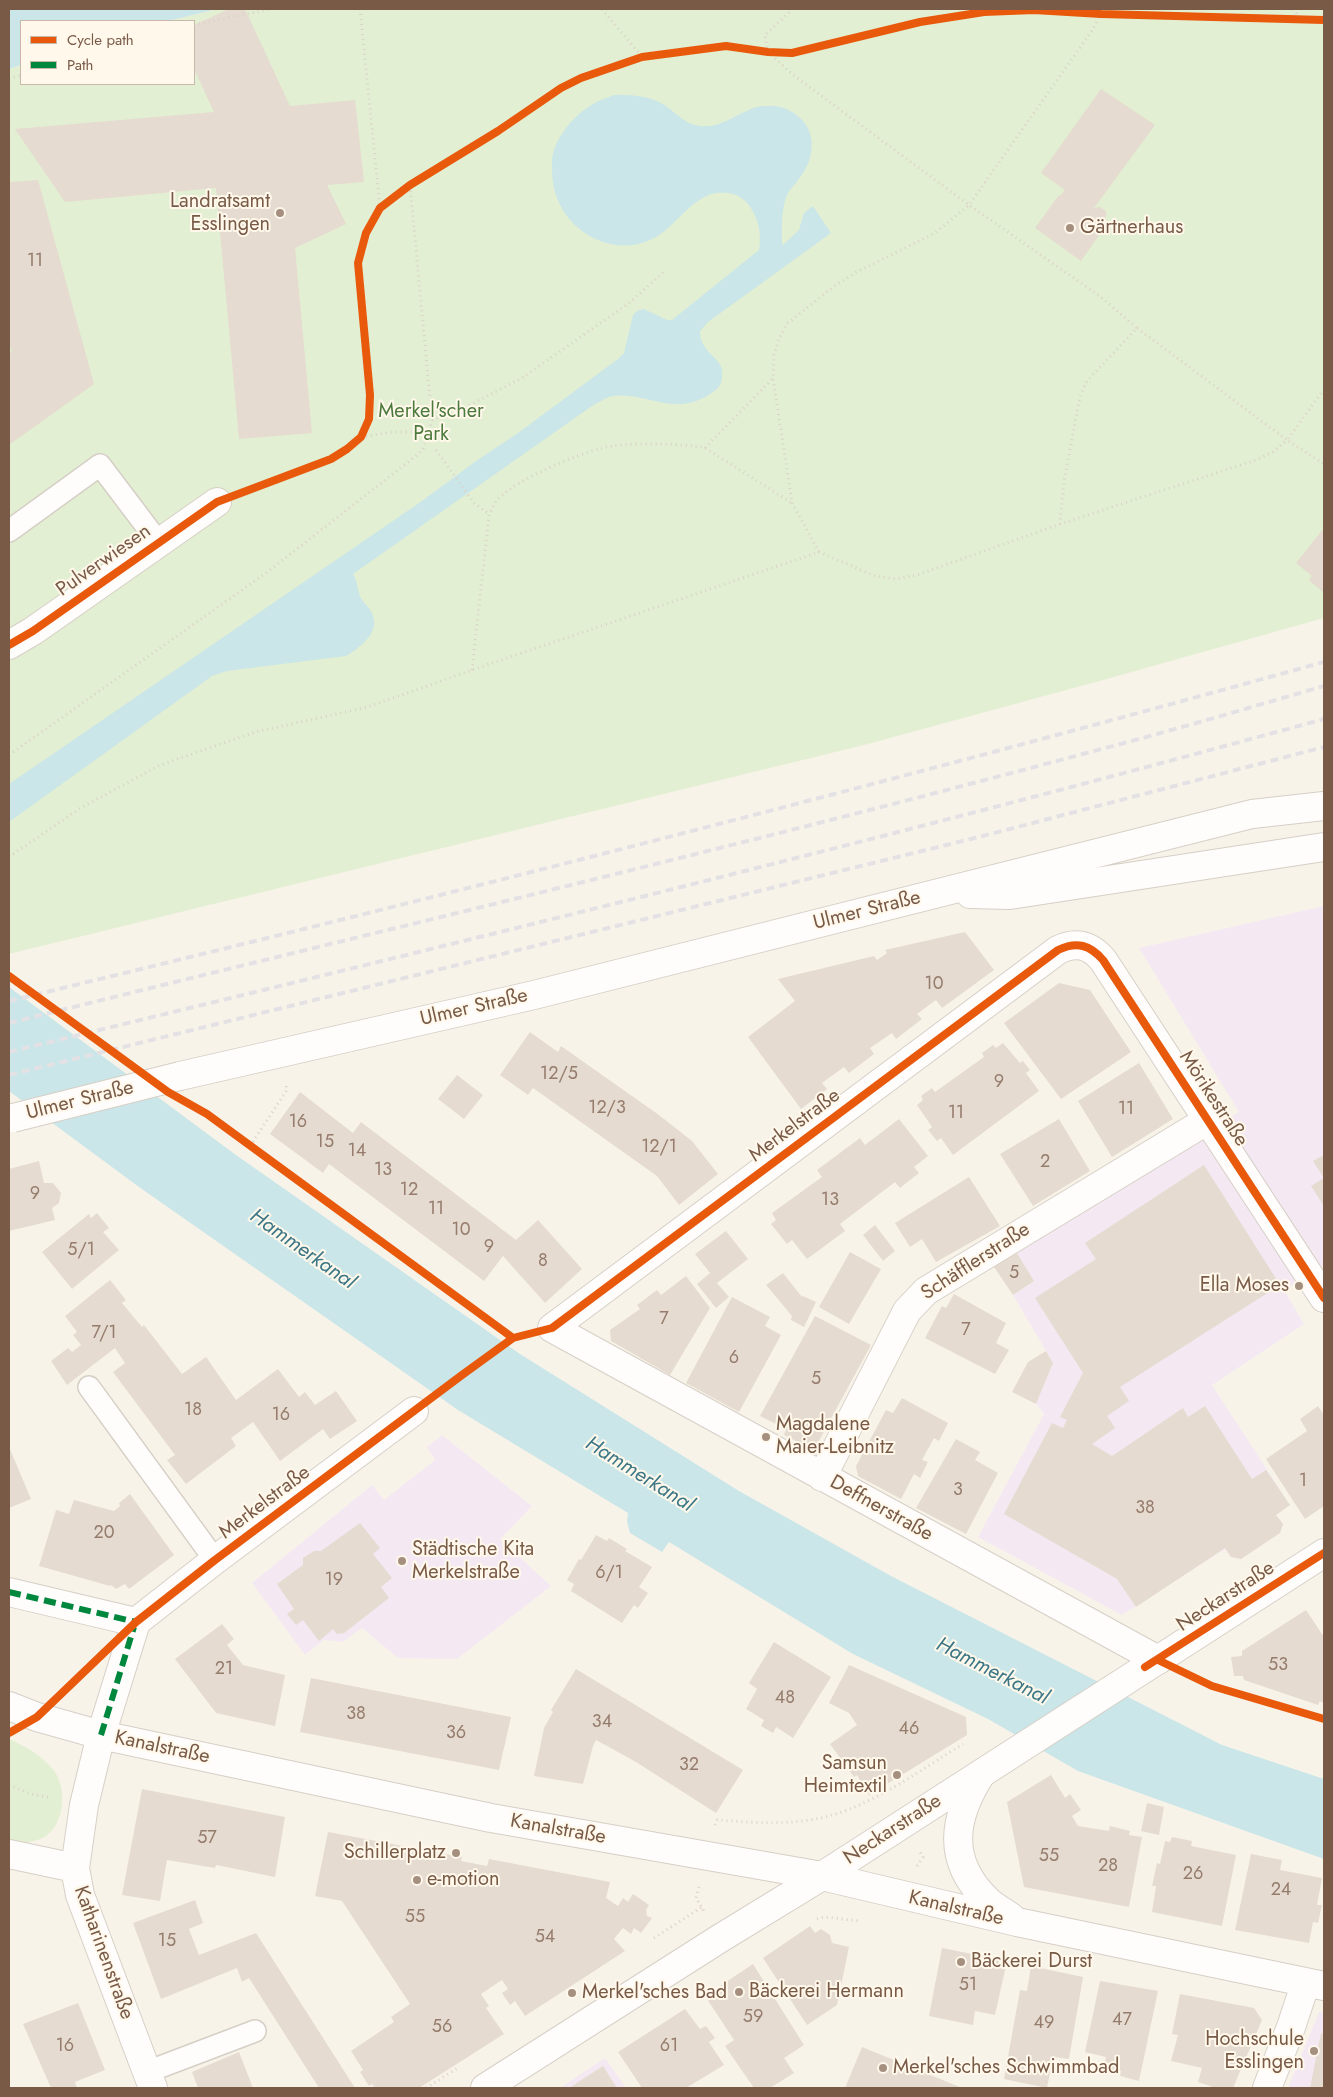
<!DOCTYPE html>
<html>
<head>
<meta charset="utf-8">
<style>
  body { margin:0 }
  #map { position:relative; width:1333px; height:2097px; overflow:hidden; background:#f8f3e9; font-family:Jost,sans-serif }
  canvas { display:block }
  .frame { position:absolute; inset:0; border:10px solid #785a47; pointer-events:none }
  .legend { position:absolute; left:20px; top:20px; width:175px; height:65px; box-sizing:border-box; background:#fff8eb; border:1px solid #c9b9a9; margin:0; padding:6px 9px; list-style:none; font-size:15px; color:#785a47 }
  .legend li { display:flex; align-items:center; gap:10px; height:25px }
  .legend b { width:25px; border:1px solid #c9b9a9 }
</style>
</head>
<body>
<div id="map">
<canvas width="1333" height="2097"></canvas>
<div class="frame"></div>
<ul class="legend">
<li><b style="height:6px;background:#e8590c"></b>Cycle path</li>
<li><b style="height:6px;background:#00873e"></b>Path</li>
</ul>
</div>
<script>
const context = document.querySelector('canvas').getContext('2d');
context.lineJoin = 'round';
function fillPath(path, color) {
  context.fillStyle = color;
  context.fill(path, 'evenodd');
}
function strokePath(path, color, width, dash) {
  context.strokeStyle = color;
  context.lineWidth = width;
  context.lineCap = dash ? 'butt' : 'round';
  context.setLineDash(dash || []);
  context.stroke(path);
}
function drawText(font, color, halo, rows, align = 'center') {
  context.font = font + ' Jost,sans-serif';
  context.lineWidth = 4;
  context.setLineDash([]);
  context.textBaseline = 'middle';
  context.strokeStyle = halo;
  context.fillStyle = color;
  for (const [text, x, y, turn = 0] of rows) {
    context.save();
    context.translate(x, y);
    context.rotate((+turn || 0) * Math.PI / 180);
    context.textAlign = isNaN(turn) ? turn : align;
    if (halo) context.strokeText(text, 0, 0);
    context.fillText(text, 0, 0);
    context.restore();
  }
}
fillPath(new Path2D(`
  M1324,906V1265L1284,1290L1304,1324L1212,1385L1290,1505L1276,1515L1283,1524L1280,1533L1241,1559L1231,1557L1225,1549L1122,1615L978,1537L1044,1414L1036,1404L1053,1363L1013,1295L1034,1281L1017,1253L1239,1112L1139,948Z
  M442,1435L532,1506L500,1539L551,1586L457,1659L398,1658L362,1628L343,1642L324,1640L305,1655L252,1583L372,1485L384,1500L435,1460L427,1447Z
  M1319,2012L1324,2013V2088H1288Z
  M605,2058L626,2088H560Z`), '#f4e9f2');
fillPath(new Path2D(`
  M217,9H1324V618L1096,682L864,745L9,954V69L21,65V84H194V21H168Z
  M9,1739C27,1747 43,1756 55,1772C67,1789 64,1824 46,1836C36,1843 21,1843 9,1843Z`), '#e3efd2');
fillPath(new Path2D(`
  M9,9H217L168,21H21V65L9,69Z
  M614,95C629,95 645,95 659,102C674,109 682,124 701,126C725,129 744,106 765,106C779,105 790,109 800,118C817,133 814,159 801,176C795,185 787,191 785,201C781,215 782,229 782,243L783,245L799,230L804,213L813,206L831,233L708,322L700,331C700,355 725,357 722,376C722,385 717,390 710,394C673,419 642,389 609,397C604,399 597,403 592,406L353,574C358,582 357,591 362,600C366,605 371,609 373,616C379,634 359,648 346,656L227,671L212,676L9,822V784L422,501L476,461L518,433L618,359L624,353L633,315L637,311L644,309L667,320H672L759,250C762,233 758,217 748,204C743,198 736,194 728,193C695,187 677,229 650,240C613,257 568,233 556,195C552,184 552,172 552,161C553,139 574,115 593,104C599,100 607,98 614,95Z
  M9,987L236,1155L520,1354L739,1491L891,1576L1222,1745L1324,1779V1859L1078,1771L988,1719L853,1654L669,1542L662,1552L630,1533L627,1521L628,1513L458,1410L139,1187L9,1091Z`), '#cae6e9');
fillPath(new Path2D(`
  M229,9H245L290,106L355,100L364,182L327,185L346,224L295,248L312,433L239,439L216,188L65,202L15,129L214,112L194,69V25Z
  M1101,89L1155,125L1094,208L1100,207L1106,211V216L1104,220L1096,222L1104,228L1081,261L1035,228L1059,195L1060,196L1065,190L1041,173Z
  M38,180L94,384L9,445V354L12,352L9,342V182Z
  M1324,528V593L1309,580L1312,576L1296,563Z
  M965,932L994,970L942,1008L936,1000L917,1014L922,1019L896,1039L892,1033L870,1048L874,1054L849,1073L844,1067L822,1083L827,1089L801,1109L748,1037L795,1001L778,979L874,956L877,960L887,953L885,950Z
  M1059,983L1090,990L1131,1052L1061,1099L1004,1023Z
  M530,1032L558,1052L561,1046L659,1115L692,1141L718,1174L679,1205L657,1176L533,1088L528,1095L500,1075Z
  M1003,1043L1020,1063L1023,1061L1030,1070L1026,1073L1039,1091L953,1155L941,1138L937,1141L928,1130L932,1127L917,1105L923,1100L921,1096L932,1088L935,1092L984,1057L982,1053L993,1045L996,1048Z
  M1139,1063L1173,1119L1112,1157L1078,1101Z
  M457,1075L483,1095L464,1119L438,1099Z
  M300,1092L353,1133L361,1122L516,1240L538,1220L582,1269L545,1303L503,1256L484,1281L329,1164L323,1173L270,1134Z
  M899,1119L928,1156L914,1167L919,1173L900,1188L895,1182L840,1224L845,1231L807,1259L792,1240L787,1244L771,1224L776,1220L772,1213L822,1177L817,1170L860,1138L865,1145Z
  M1059,1119L1090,1171L1033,1206L1000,1154Z
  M1324,1155V1206L1311,1186L1324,1178L1313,1161Z
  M39,1161L44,1183H53L61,1193L59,1203L52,1208L55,1220L9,1231V1169Z
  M1204,1165L1280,1285L1120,1387L1129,1401L1107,1416L1115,1428L1092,1444L1112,1456L1183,1408L1188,1417L1205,1406L1252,1479L1266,1470L1290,1505L1276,1515L1283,1524L1280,1533L1241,1559L1231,1557L1225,1548L1136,1607L1117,1579L1004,1514L1052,1423L1063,1428L1067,1420L1060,1417L1083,1373L1035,1298L1096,1259L1085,1243Z
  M969,1177L1000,1226L936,1262L922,1239L910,1247L895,1223Z
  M97,1213L109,1228L103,1232L119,1250L72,1289L42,1252L89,1214L91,1218Z
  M875,1225L895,1251L883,1261L863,1235Z
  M726,1231L748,1259L717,1283L729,1297L716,1308L697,1284L710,1273L695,1254Z
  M850,1252L881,1269L849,1324L819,1307Z
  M1017,1253L1034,1281L1013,1295L994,1267Z
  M783,1273L802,1297L803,1296L816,1302L804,1327L791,1320L792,1316L766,1285Z
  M686,1276L710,1308L670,1375L611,1341L610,1330L640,1309L637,1305L657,1290L661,1295Z
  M110,1280L126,1300L122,1303L142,1327L144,1325L182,1374L206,1357L236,1400L278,1369L299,1397L305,1392L315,1405L336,1391L357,1421L330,1439L323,1429L280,1461L253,1422L231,1438L236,1446L186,1484L167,1460L175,1455L113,1372L125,1363L115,1348L67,1385L51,1361L68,1348L72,1352L81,1345L73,1335L77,1332L65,1316Z
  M954,1294L1006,1323L996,1343L1009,1350L995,1374L925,1338L942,1306L946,1308Z
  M732,1297L770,1317L765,1326L781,1335L739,1412L686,1383Z
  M815,1316L871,1345L814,1450L784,1435L786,1429L760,1416Z
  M1046,1351L1053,1363L1036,1404L1012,1392L1028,1362Z
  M902,1398L948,1423L939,1441L934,1438L922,1460L928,1462L920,1478L914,1474L901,1499L858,1476L856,1466L886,1410L893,1413Z
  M1318,1406L1324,1415V1506L1305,1519L1266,1459L1307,1431L1300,1419Z
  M956,1439L980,1452L975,1460L998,1473L966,1534L916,1508Z
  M9,1447L31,1499L9,1508Z
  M130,1494L174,1555L129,1589L125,1584L116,1589L111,1585L110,1586L39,1566L56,1510L69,1514L74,1500L114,1511L120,1506L119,1503Z
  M360,1523L380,1548L373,1554L392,1578L381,1587L389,1598L344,1633L337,1634L333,1629L319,1641L303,1620L296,1625L287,1614L294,1609L277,1584L303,1565V1558L314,1551H321Z
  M596,1535L607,1541L609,1538L627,1549L625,1551L652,1567L639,1587L648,1593L638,1608L634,1605L622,1623L571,1591L574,1584L567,1580L579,1559L581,1560Z
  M1306,1610L1324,1637V1703L1320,1701L1318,1705L1244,1680L1243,1676H1234L1231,1657L1242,1656V1651Z
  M222,1624L234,1639L227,1645L243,1665L285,1675L275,1726L216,1713L175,1659Z
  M774,1642L831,1677L793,1738L776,1727L773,1733L761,1726L764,1720L746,1709L757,1689L749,1683Z
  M849,1665L966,1717L967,1735L869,1795L857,1775L854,1777L830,1744L857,1725L849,1713L829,1703Z
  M576,1669L743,1770L716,1813L636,1762L596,1740L593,1746L583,1784L534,1776L544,1728L553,1712L551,1710Z
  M311,1678L511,1717L499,1770L300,1732Z
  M1051,1775L1065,1798L1070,1794L1081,1810L1072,1816L1078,1826L1109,1831L1110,1826L1130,1831L1129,1835L1142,1837L1129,1907L1024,1887L1007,1802Z
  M142,1789L285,1817L275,1877L216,1865L215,1868L167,1860L160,1901L122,1895Z
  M1147,1803L1164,1807L1159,1835L1141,1831Z
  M328,1832L462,1857L461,1861L487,1866L489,1859L610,1882L606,1898L618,1906L623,1898L628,1902L633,1894L649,1905L646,1910L647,1916L652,1918L641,1933L634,1928L631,1934L623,1928L614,1939L625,1951L525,2016L515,2001L510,2005L502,1993L508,1989L502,1980L481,1994L489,2006L486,2008L504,2034L419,2088H375L372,2084L369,2086L360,2072L363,2070L351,2051L394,2022L391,2017L410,2004L342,1901L315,1896Z
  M1172,1837L1192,1841L1191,1846L1236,1855L1222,1926L1152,1912L1156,1886H1152L1157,1863L1160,1864L1165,1841L1170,1842Z
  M1251,1854L1282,1860L1280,1870L1322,1878L1317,1905H1322L1318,1923L1313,1922L1309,1943L1235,1930Z
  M195,1900L203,1923L189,1929L199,1955L256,1933L355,2088H319L249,1978L242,1982L237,1968L161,1999L133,1923Z
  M810,1926L815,1933L821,1929L830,1935L832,1943L849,1947L837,2005L807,2025L763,1958Z
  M942,1948L1007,1961L995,2015L975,2011L973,2025L929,2016Z
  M753,1964L804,2045L784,2058L794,2073L770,2088H754L725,2046L734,2040L705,1996Z
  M1031,1966L1083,1977L1069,2059L1053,2057L1047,2088L1004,2079L1020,1990L1027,1991Z
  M1100,1981L1158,1991L1139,2081L1120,2076L1121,2071L1104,2068L1106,2057L1085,2052Z
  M1180,1994L1254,2008L1262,2020L1233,2088H1216L1198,2082L1202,2068L1171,2061L1178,2035L1172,2034Z
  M78,2003L105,2070L75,2082L77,2088H51L23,2024Z
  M685,2009L700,2029L706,2026L715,2038L709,2042L724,2065L686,2088H642L618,2052Z
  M1321,2033L1324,2034V2088H1310Z
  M862,2047L962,2088H845Z
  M239,2052L253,2088H198L192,2072Z
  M603,2066L617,2088H569Z`), '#e5dbd0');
const service = new Path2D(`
  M9,531L100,465L159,543
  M89,1387L215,1560
  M147,2072L255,2031`);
const minor = new Path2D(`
  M9,645L33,631L217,502
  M822,1477L907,1311L926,1291L1208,1120
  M9,1592L136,1622
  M136,1622L101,1735L84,1805L75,1868L80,1895L153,2088
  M136,1622L215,1560L414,1411
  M1158,1660L552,1328L1058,950C1077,941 1090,945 1103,960L1324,1298
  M981,1774C953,1818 946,1860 987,1900C994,1907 1004,1912 1012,1918
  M9,1854L75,1868
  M822,1876L1017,1922L1324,1986
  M1267,2088L1291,2027L1306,1982`);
const tertiary = new Path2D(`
  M9,1706L37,1717L101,1735L491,1818L822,1876
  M485,2088L719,1939L822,1876L1324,1553`);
const secondary = new Path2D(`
  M970,894L1010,895L1324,847
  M180,1076L534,995L1252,814L1324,806`);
strokePath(service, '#d6cfc6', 24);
strokePath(minor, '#d6cfc6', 30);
strokePath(tertiary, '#d6cfc6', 30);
strokePath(secondary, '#d6cfc6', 30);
strokePath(new Path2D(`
  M360,9L380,208
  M602,9L642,57
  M793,9L765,35L768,52L792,74L969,205L1101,297L1137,328L1087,381L1080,396L1064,482L1060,524
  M1196,9V17
  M1293,9L1301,20
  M194,25L270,9
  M9,79L21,75
  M1324,389L1287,440L1324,464
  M432,420L462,409L522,378L629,303L666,270
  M361,437L392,432H429L432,420L410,185
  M705,448L773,378
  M436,450L474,503L489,514
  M246,491L331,459L347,449L361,437L369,419L370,395L358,263L366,233L380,208L410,185L498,131L561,88L581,78L642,57L726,46L768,52L792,53L920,22L984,12L1034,10L1101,14L1324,20
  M819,552L792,503L773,378L774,355L779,338L788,323L833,287L855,273L935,233L969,205L1093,29L1100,14
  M472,670L489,515C492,509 494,503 499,498C518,479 575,455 602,448C622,442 684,443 705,448L792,503
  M9,755L266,573L416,456L423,449L429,432
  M9,857L79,809L158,766L255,732L368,707L472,670L819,552L875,576L896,579L917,575L1060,524L1256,460L1273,452L1287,440L1137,328
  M9,976L120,1057
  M193,1107L207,1114L513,1338
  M250,1146L287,1090L286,1085
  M439,1392L513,1338L522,1336
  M1192,1677L1212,1686L1324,1719
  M65,1690L86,1671
  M9,1785L31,1794L52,1798
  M715,1825L717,1820C747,1822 778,1825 809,1820C863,1813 917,1772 963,1744
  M917,1866L923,1857L920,1852
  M699,1887L696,1898L704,1911
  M817,1919L825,1917L860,1921
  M654,1938L702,1907
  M426,2088L459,2067`), '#dad2cb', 3, [1, 4]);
strokePath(service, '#fefdfc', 21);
strokePath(minor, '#fefdfc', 28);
strokePath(tertiary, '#fefdfc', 28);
strokePath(secondary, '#fefdfc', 28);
strokePath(new Path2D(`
  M9,1001C449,895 888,783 1324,662
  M9,1023C371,933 734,848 1094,751C1171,731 1248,708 1324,686
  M9,1052C448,945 888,839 1324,719
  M9,1075L979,837L1324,747`), '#e4e1e5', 4, [8, 5]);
const secondaryBridge = new Path2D(`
  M13,1118L180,1076`);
strokePath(secondaryBridge, '#d6cfc6', 30, []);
strokePath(secondaryBridge, '#fefdfc', 28);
strokePath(new Path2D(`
  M9,1592L136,1622
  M101,1735L134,1627`), '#00873e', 6, [12, 6]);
strokePath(new Path2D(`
  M9,645L33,631L217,502L331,459L347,449L361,437L369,419L370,395L358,263L366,233L380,208L410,185L498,131L561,88L581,78L642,57L726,46L768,52L792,53L920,22L984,12L1034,10L1101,14L1324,20
  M9,976L168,1092L207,1114L513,1338
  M1158,1660L1212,1686L1324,1719
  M1145,1667L1324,1553
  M9,1733L37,1717L136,1622L215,1560L462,1375L513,1338L552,1328L1058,950C1077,941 1090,945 1103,960L1324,1298`), '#e8590c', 8);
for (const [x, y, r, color] of [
  [280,213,5,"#a59080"],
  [1070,228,5,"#a59080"],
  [1299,1286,5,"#a59080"],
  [766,1437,5,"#a59080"],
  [402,1561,5,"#a59080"],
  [897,1775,5,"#a59080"],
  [456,1853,5,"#a59080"],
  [417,1880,5,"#a59080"],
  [961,1962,5,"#a59080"],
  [739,1992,5,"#a59080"],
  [572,1993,5,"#a59080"],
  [1314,2051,5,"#a59080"],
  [883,2068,5,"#a59080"]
]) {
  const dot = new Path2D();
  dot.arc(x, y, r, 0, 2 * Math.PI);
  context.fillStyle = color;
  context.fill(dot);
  strokePath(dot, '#fff8eb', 2);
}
drawText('18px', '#957c6c', null, [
  ["11",35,262],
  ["10",934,985],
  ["12/5",559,1075],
  ["9",999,1083],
  ["12/3",607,1109],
  ["11",1126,1110],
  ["11",956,1114],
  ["16",298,1123],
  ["15",325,1143],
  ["12/1",659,1148],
  ["14",357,1152],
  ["2",1045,1163],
  ["13",383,1171],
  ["12",409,1191],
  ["9",35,1195],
  ["13",830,1201],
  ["11",436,1210],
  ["10",461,1231],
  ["9",489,1248],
  ["5/1",81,1251],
  ["8",543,1262],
  ["5",1014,1274],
  ["7",664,1320],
  ["7",966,1331],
  ["7/1",104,1334],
  ["6",734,1359],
  ["5",816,1380],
  ["18",193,1411],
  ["16",281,1416],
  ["1",1303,1482],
  ["3",958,1491],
  ["38",1145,1509],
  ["20",104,1534],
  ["6/1",609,1574],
  ["19",334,1581],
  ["53",1278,1666],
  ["21",224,1670],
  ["48",785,1699],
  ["38",356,1715],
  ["34",602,1723],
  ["46",909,1730],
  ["36",456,1734],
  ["32",689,1766],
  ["57",207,1839],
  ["55",1049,1857],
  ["28",1108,1867],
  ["26",1193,1875],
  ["24",1281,1891],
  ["55",415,1918],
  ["54",545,1938],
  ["15",167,1942],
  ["51",968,1986],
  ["59",753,2018],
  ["47",1122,2021],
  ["49",1044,2024],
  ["56",442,2028],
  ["16",65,2047],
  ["61",669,2047]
]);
drawText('20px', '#785a47', '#fff8eb', [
  ["Landratsamt",270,202,"right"],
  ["Esslingen",270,225,"right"],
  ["Gärtnerhaus",1080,228],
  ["Ella Moses",1289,1286,"right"],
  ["Magdalene",776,1425],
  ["Maier-Leibnitz",776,1448],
  ["Städtische Kita",412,1550],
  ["Merkelstraße",412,1573],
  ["Samsun",887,1764,"right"],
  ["Heimtextil",887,1787,"right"],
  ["Schillerplatz",446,1853,"right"],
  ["e-motion",427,1880],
  ["Bäckerei Durst",971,1962],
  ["Bäckerei Hermann",749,1992],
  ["Merkel'sches Bad",582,1993],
  ["Hochschule",1304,2040,"right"],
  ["Esslingen",1304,2063,"right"],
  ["Merkel'sches Schwimmbad",893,2068]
], 'left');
drawText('20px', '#4c793c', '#fff8eb', [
  ["Merkel'scher",431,412],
  ["Park",431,435]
]);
drawText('20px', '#785a47', '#fff8eb', [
  ["Pulverwiesen",104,561,-35],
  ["Ulmer Straße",867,911,-14],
  ["Ulmer Straße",474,1008,-13],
  ["Mörikestraße",1213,1099,57],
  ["Ulmer Straße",80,1101,-14],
  ["Merkelstraße",795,1126,-37],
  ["Schäfflerstraße",976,1262,-33],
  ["Merkelstraße",265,1503,-37],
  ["Deffnerstraße",881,1509,29],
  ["Neckarstraße",1226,1597,-33],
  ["Kanalstraße",162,1748,12],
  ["Kanalstraße",558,1830,10],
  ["Neckarstraße",893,1830,-33],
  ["Kanalstraße",956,1909,13],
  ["Katharinenstraße",103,1953,70]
]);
drawText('italic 21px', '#3c7786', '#fff8eb', [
  ["Hammerkanal",302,1250,35],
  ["Hammerkanal",639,1475,32],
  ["Hammerkanal",992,1672,27]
]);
</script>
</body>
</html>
